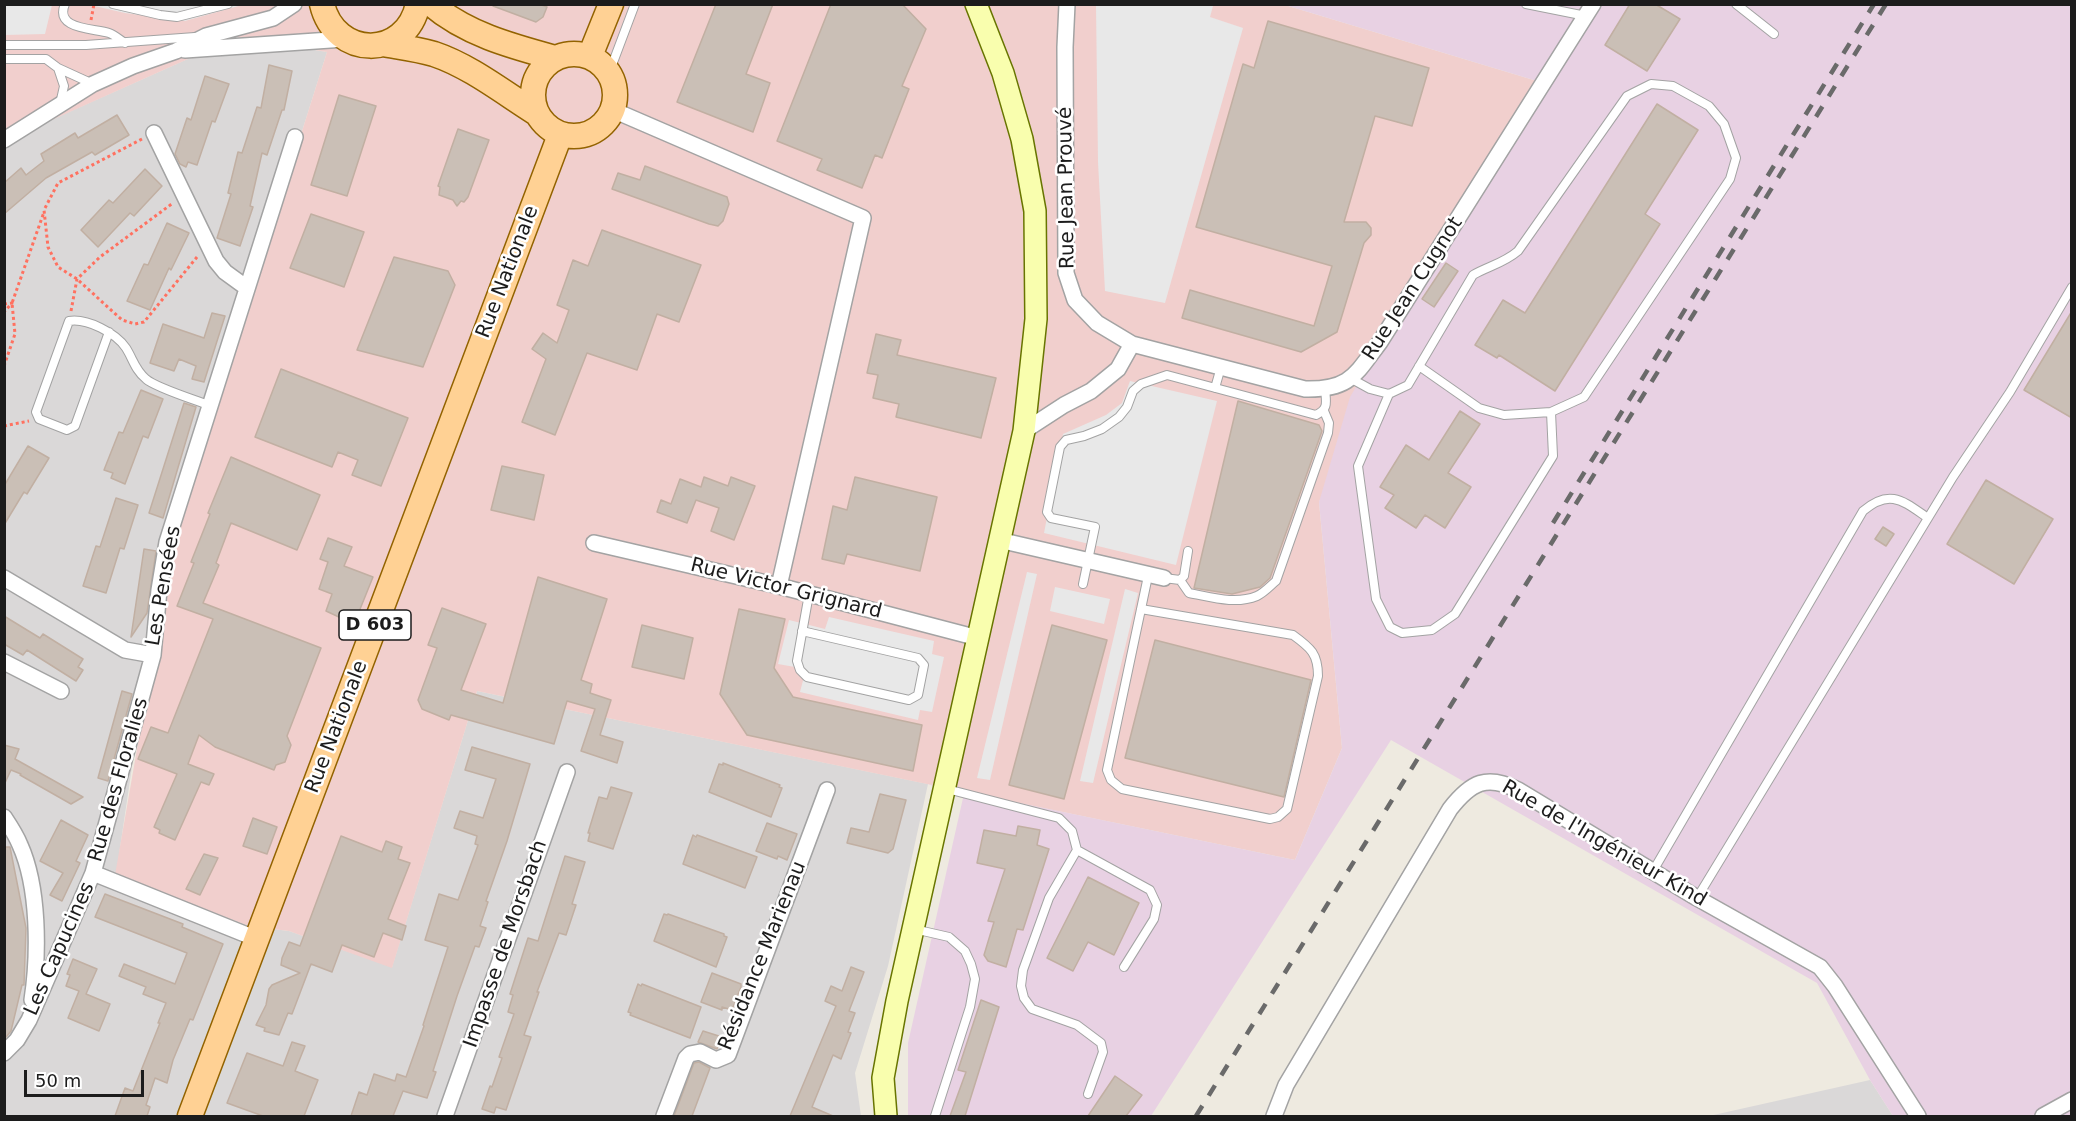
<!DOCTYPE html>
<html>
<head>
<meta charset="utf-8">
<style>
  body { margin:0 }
  #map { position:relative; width:2076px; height:1121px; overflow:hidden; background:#eeeae0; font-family:"DejaVu Sans",sans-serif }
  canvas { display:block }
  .frame { position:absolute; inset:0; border:6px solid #1c1c1c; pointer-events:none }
  .scale { position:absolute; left:24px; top:1070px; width:120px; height:27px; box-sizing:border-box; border:3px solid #1c1c1c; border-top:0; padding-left:8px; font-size:18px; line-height:21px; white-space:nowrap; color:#1c1c1c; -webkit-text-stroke:4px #fff; paint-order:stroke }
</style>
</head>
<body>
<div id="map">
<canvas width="2076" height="1121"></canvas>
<div class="frame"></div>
<div class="scale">50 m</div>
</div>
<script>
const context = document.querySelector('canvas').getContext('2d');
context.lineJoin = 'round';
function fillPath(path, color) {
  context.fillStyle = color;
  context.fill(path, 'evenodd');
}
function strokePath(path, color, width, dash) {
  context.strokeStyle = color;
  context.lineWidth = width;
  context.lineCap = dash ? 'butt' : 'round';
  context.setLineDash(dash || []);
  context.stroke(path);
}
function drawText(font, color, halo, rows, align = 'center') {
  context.font = font + ' "DejaVu Sans",sans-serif';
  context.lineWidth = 5;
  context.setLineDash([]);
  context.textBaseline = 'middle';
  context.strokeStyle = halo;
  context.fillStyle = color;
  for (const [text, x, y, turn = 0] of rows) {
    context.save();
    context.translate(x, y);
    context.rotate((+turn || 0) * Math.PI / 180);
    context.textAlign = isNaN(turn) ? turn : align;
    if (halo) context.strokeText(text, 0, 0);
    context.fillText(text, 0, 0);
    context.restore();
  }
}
fillPath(new Path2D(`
  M237,37L327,52L174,537L145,679L116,875L249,926L289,931L392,967L477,691L928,784L888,966L855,1073L861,1116H5L4,141Z
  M1870,1080L1893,1116H1709Z`), '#dad8d8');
fillPath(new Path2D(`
  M4,5H1285L1537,81L1319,502L1342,748L1295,860L477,691L392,968L289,931L249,926L115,875L174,537L327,52L237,37L5,141Z`), '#f1cfcd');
fillPath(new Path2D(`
  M1285,5H2071V1116H1893L1870,1080L1817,983L1391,740L1151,1116H908V1043L963,798L928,784L1295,860L1342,748L1319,502L1350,397L1537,81Z`), '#e8d1e3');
fillPath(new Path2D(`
  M4,5H52L45,34L5,35Z
  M90,5H242L185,21L125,13Z
  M1096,5H1206L1213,6L1210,17L1243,28L1165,303L1105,291L1098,162Z
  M1130,381L1217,401L1176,565L1044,533L1063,434L1106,415L1122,403Z
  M1027,572L1037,574L990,780L977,778Z
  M1055,587L1110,599L1104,624L1050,611Z
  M1125,589L1138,593L1093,783L1080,781Z
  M829,617L934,641L932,654L944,657L932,712L920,710L918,720L800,692L806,669L778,664L789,620L825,629Z`), '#e8e8e8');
const building = new Path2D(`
  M494,4H539L547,7L543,17L536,22L493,6Z
  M716,4H773L746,74L770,83L753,132L677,102Z
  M831,4H902L926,29L902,86L909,89L882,158L875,155L862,188L817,170L822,159L777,141Z
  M1630,4H1655L1680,19L1647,71L1605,45Z
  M1268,21L1429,68L1412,126L1375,116L1344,222H1366L1371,228V235L1364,243L1337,332L1301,352L1182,318L1190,290L1314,326L1332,266L1196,227L1243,64L1254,68Z
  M269,65L292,71L284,110H282L267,155L262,153L250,206L253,207L240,246L217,238L231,194L228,193L238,152L242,153L257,107L261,108Z
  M205,76L229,84L215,122L212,121L197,165L188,162L186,167L180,164L175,154L187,118L191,120Z
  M339,95L376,106L347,196L311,185Z
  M1657,104L1698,130L1645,214L1660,224L1555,391L1499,355L1497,358L1475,345L1503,300L1525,313Z
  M117,115L129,135L95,155L92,152L46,178L4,214V183L21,168L26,175L44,161L41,154L75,133L78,138Z
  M458,129L489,140L468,197L464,202L461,201L457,206L453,200L439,195L440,187L438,186Z
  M645,166L727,197L729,204L723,221L718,226L709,224L612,189L618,173L640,180Z
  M145,169L162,186L134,216L130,213L98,247L81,230L109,200L113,203Z
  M311,214L364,232L344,287L290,268Z
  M167,223L189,233L171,270L169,268L150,310L127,301L144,264L148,265Z
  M602,230L701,265L679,322L657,314L637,370L587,353L555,435L522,422L546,359L532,349L543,333L557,343L569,310L557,305L573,260L588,266Z
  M394,257L448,271L455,285L423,367L357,350Z
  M1446,263L1458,271L1434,307L1422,299Z
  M2072,311V418L2024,390Z
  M212,313L225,316L204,382L192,379L196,366L179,359L174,371L150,363L163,324L204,338Z
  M876,334L901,340L897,355L996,378L981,438L896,417L899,404L873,398L878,375L867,373Z
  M281,369L408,418L381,486L352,475L358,460L338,452L332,467L255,437Z
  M141,390L163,399L148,438L143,436L125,484L111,478L113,473L104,470L119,432L123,433Z
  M1238,401L1319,425L1322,431L1270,578L1260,587L1232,594L1194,588Z
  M184,403L196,407L163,518L149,513Z
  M1460,411L1480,424L1448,473L1471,487L1445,528L1425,515L1416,528L1385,508L1394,495L1380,487L1406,445L1429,460Z
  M28,446L49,458L27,494L24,492L4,525V486Z
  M231,457L320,495L297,550L231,523L216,563L219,565L203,603L321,648L287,736L291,745L285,762L276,765L274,770L215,747L199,735L188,764L214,774L209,785L201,782L175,840L159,833L160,830L154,827L177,774L138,759L151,727L168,733L213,619L177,606L194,563L191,562L210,514L208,513Z
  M502,466L544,475L534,520L491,510Z
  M704,477L728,486L731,477L755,486L734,540L711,531L719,508L696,500L687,523L657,512L661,500L671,504L680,479L701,487Z
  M855,477L937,497L920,571L847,554L844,564L822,559L833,506L847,510Z
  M1986,480L2053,519L2014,584L1947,544Z
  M116,498L138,505L124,549L120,548L106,593L83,586L96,546L100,547Z
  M1883,527L1894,534L1886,546L1875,539Z
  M328,538L352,547L344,566L373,577L354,624L326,611L332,594L319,589L328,562L320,559Z
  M144,549L156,551L147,613L131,637Z
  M538,577L607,599L581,680L592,684L590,693L611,700L600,735L623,742L617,763L581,751L595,709L567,701L554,744L451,715L449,720L422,709L418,700L437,648L428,645L442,608L486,624L461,690L503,703Z
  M739,609L785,619L774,668L793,697L922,725L913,771L747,735L720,694Z
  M4,616L40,638L43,634L83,659L78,667L83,670L76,681L27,650L23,655L4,644Z
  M642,625L693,638L684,679L632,667Z
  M1052,625L1107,640L1064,799L1009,785Z
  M1155,640L1311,680L1284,797L1125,758Z
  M122,691L132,694L108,781L98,778Z
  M4,745L19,749L15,759L83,797L71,804L20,775L21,774L11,770L4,785Z
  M472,747L530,764L507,841L486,901L488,902L480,926L486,928L479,947L475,946L457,996L433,1071L436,1072L427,1098L403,1091L393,1116H351L359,1092L367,1095L374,1074L395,1081L397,1074L406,1077L424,1026L423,1025L448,947L425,940L439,894L458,900L478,845L475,844L477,836L454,828L460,811L483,818L496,779L465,770Z
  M723,763L780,785L779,787L782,788L771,817L709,792L719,764L723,765Z
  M611,787L632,793L613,849L588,841L590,833H588L599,797L607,799Z
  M880,794L906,800L893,849L888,853L847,843L851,828L869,832Z
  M253,818L277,827L267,854L243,846Z
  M61,820L88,835L76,861L80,863L62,901L50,895L63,873L40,861Z
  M767,823L797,834L787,860L778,856L777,859L756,851Z
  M1018,826L1040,830L1037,845L1049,849L1023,930L1017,929L1006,967L988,961L984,955L994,922L988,921L1005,869L977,863L984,830L1016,836Z
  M693,835L696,837L697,835L757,857L745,888L683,864Z
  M341,836L382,852L386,841L402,847L398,859L410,863L388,919L406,926L402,940L383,933L374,957L342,945L332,972L311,964L292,1014L288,1013L279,1035L264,1031L265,1028L256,1025L266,1005L269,989L272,985L300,973L281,965L282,958L289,942L300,946Z
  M4,847H10L26,928L24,985H22L11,1031L6,1037H4Z
  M204,854L218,858L200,895L186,889Z
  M565,856L585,862L572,904L576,905L566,935L559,933L537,992H539L524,1035L531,1037L506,1110L496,1107L494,1113L482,1109L490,1086L492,1087L502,1058L499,1057L514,1014L508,1012L513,995L510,994L528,938L538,941Z
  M1088,877L1139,903L1114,955L1088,942L1073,971L1047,958Z
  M105,894L183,924L182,927L223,944L193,1020L190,1019L173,1060L167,1083L155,1078L146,1105L150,1107L147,1116H115L125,1088L133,1091L160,1023H158L166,1003L143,994L146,987L119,976L124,964L175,984L187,953L95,917Z
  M664,914L667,915L668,914L724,934V936L727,937L716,967L654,941Z
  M73,959L97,969L86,994L110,1004L99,1031L68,1018L79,991L66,986L70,975L67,974Z
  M851,967L864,972L849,1011L855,1013L848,1032L851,1033L841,1059L833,1055L812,1107L833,1116H790L836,1006L825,1001L831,986L842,991Z
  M712,973L741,984V987L732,1010L722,1007V1010L701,1002Z
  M638,984L641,986L642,984L701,1007L690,1038L630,1015L631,1013L628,1012Z
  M981,1000L999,1007L965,1116H950L966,1072L958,1070Z
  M703,1031L722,1037L717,1049L698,1042Z
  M292,1042L305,1046L295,1071L318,1080L304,1116H263L227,1103L247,1053L283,1066Z
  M699,1062L710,1068L692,1116H674L694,1063Z
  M1115,1076L1142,1095L1126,1116H1088Z`);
fillPath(building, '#cabfb6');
strokePath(building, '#c1afa2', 1.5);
const lane = new Path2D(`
  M65,4C54,30 94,28 109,33C115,35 120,40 125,43
  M113,4L160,15L177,17L228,4
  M1526,4L1586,16
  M1736,4L1774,34
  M4,45H86L195,37
  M4,59H46L58,68L93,84
  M58,68L64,86L60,104
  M609,73L635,4
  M109,332L75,426L67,430L39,419L36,412L69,321C87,318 116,333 126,348C133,359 135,370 146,379C156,388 196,400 211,406
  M1350,378L1370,389L1389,394L1408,385L1473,275C1489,266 1504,263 1518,251L1627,96L1651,84L1673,86L1709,106L1724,124L1736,158L1730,179L1584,397L1551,412L1504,415L1479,408L1419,366
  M1215,388L1221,367
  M1389,394L1358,466L1376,599L1390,627L1402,633L1432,630L1455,614L1553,456L1551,412
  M1164,578L1180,580L1184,576L1188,551
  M1180,580L1189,593C1211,597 1235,605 1257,596C1264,593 1270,586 1276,581L1328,433L1329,423L1324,411
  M1083,584L1095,527L1051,518L1047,512L1060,447L1066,440L1084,436L1102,429L1119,417L1127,407L1133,391L1141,384L1167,375L1316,415C1329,409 1326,402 1325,389
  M1141,609L1293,635C1311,648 1318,654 1318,676L1287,809L1278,817L1270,819L1122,789L1111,780L1107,770L1148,576
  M802,631L918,658L924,665L918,695L909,700L807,677L800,670L797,661L809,594
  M947,789L1059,818L1072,831L1077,850L1049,898L1023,970L1021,986L1024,998L1032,1009L1077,1025L1101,1043L1103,1052L1088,1094
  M1077,850L1150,890L1157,905L1154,919L1124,967
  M1653,871L1863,511C1890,488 1903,501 1928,518
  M1697,898L1953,477L2010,392L2072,287
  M914,929L949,937L965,951L971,964L975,979L970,1007L935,1116`);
const street = new Path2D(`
  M1067,4L1065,47L1066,273L1075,300L1097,323L1132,344L1305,389C1350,390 1355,375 1380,342L1593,4
  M185,50L345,39
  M613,110L863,218L779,586
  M154,133L216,261L225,272L247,288
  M4,140L93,84L133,66L176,51L206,36L273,18L294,4
  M1024,431L1064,405L1091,391L1118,369L1132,344
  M999,540L1164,578
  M594,543L779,586L978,638
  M4,578L125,650L153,655
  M4,662L61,691
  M4,817C10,826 16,835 20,845C39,887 39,954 32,1000
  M93,873L257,939
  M4,1053L17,1040L29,1020L93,873L153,655L159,590L167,542L295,137
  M445,1116L567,772
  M664,1116L686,1058L690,1054L700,1052L716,1060L728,1055L827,790
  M1274,1116L1286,1085L1450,809C1471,782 1487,774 1518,790L1697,898L1820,967L1835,986L1918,1116
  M2043,1116L2072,1100`);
const secondary = new Path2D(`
  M886,1116L883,1078L897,1001L1024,431L1036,319L1035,211L1022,139L1003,73L976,4`);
const primary = new Path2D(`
  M322,4C335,59 406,60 418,4
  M431,4C466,34 511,46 555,58
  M383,44C400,47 417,49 434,54C470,66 504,93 536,113
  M533 95a41 41 0 1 1 82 0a41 41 0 1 1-82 0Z
  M590,56L611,4
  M190,1116L560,135`);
strokePath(lane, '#a3a3a3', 10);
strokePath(street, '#a3a3a3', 18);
strokePath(secondary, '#687500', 24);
strokePath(primary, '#936300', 27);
strokePath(new Path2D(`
  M91,20L94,4
  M142,139L58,183L44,210L48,247L58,267L77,279L122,320L135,324L144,322L197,257
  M4,304L12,303L4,312
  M71,311L77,279L100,257L173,203
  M4,366L15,334L12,303L44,212
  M4,426L29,421`), '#ff7160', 3, [3, 3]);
strokePath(lane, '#fff', 8);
strokePath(street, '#fff', 15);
strokePath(secondary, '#f9feae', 21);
strokePath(primary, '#ffd194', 24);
strokePath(new Path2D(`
  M1553,523L1874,4
  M1196,1116L1886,4`), '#6a6a6a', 4.5, [12, 12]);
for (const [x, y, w] of [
  [375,625,72]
]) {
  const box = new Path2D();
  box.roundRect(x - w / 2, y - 15, w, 30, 4.5);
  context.fillStyle = '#fff';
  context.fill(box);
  strokePath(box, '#1c1c1c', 1.5);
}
drawText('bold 18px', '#1c1c1c', null, [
  ["D 603",375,625]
]);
drawText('20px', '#1c1c1c', '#fff', [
  ["Rue Jean Prouvé",1067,188,-91],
  ["Rue Nationale",508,272,-69],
  ["Rue Jean Cugnot",1413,289,-57],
  ["Les Pensées",164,586,-80],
  ["Rue Victor Grignard",786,589,14],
  ["Rue Nationale",337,727,-69],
  ["Rue des Floralies",119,780,-74],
  ["Rue de l'Ingénieur Kind",1604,844,30],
  ["Impasse de Morsbach",506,944,-71],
  ["Les Capucines",60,949,-66],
  ["Résidance Marienau",763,956,-68]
]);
</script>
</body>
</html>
